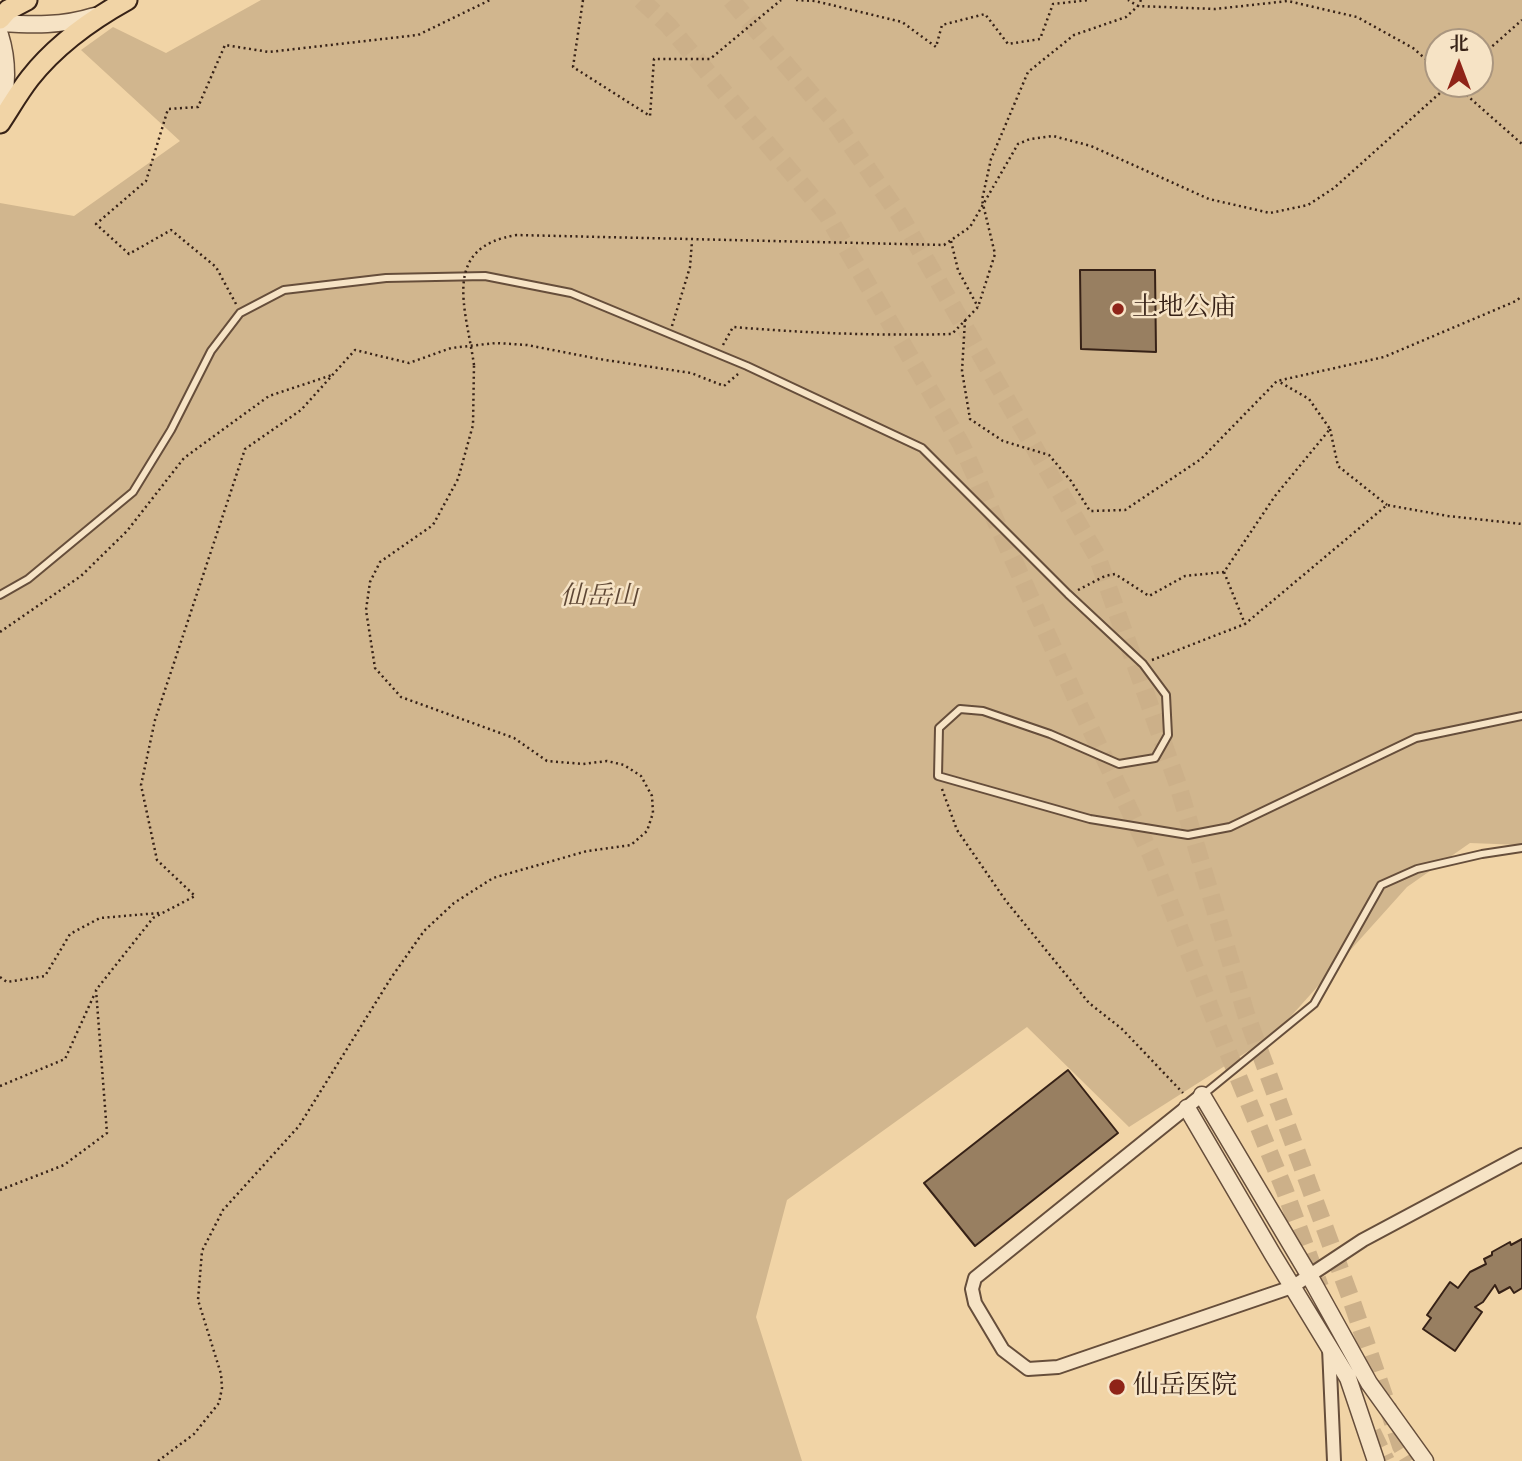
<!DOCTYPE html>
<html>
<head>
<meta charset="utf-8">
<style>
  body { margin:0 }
  #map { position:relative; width:1522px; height:1461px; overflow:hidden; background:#f1d4a6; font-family:"IM FELL Great Primer","Noto Serif SC",serif }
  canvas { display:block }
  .north { position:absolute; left:1424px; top:28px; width:70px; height:70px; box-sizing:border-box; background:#f6e3c5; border:2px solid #aa967f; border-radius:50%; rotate:0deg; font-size:19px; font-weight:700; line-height:28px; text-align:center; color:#372217 }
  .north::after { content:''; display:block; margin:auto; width:24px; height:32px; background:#8f2418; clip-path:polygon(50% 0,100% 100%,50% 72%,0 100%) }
</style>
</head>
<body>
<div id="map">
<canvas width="1522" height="1461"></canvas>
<div class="north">北</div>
</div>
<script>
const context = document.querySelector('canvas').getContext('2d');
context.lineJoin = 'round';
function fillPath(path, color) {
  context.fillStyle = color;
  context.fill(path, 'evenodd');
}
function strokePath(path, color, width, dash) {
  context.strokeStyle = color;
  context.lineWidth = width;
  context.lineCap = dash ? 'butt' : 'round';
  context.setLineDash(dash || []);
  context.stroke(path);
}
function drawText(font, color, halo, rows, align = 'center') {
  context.font = font + ' "IM FELL Great Primer","Noto Serif SC",serif';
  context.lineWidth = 5;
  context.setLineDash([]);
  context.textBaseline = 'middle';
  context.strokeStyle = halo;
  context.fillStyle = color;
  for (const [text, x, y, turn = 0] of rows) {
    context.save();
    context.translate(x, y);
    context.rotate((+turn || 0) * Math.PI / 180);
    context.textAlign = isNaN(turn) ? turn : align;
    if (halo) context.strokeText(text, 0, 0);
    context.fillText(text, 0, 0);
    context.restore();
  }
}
fillPath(new Path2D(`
  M261,0H1522V845L1470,843L1407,887L1275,1034L1129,1127L1027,1027L787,1200L756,1317L802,1461H0V203L74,216L180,141L81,50L113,27L166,53ZM1438,42H1480V84H1438Z`), '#d1b68e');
const building = new Path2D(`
  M1080,270H1155L1156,352L1081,349Z
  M1068,1070L1118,1133L975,1246L924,1183Z
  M1522,1239V1288L1514,1293L1510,1287L1499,1293L1495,1285L1483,1302L1475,1307L1482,1312L1455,1351L1423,1329L1431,1318L1427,1315L1450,1282L1458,1288L1470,1272L1486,1264L1484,1259L1492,1255V1252L1510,1242L1511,1245Z`);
fillPath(building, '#987f61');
strokePath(building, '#372217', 2);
strokePath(new Path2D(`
  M641,0L668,25L827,215L961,444L1079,705L1152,857L1214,1018L1285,1191L1320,1287
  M731,0L835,122L901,217L1097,556L1178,785L1246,1014L1352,1302L1401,1446L1410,1461
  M1372,1432L1386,1461`), '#ccb089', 18, [18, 9]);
const service = new Path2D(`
  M0,595L28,579L133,492L171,430L211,351L240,313L284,290L386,278L485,276L571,293L747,366L922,448L1068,594L1143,664L1166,695L1168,735L1155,758L1119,764L1050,734L983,711L960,709L939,728L938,776L1090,819L1188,835L1230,827L1416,738L1522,716
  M1204,1094L1314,1004L1381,885L1417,869L1482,854L1522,848`);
const minor = new Path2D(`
  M1202,1095L975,1278L972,1289L975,1303L1003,1350L1028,1369L1058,1367L1292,1287L1363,1240L1522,1155
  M1329,1348L1334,1461`);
const tertiary = new Path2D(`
  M0,23C32,25 63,26 94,16
  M0,35C8,60 8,89 0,114
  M1202,1095L1309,1275L1369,1383L1425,1461
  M1187,1108L1273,1255L1348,1378L1376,1461`);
const primary = new Path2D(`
  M0,19L8,10L27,0
  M0,123C10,108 19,92 30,78C56,45 91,20 127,0`);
strokePath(service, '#664e3b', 10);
strokePath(minor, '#664e3b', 16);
strokePath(tertiary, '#664e3b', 19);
strokePath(primary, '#372217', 23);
strokePath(new Path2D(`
  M583,0L573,67L650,116L654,59H710L781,0
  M796,0L815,1L902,22L936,47L942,25L985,14L1008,44L1040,39L1053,4L1089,0
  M1141,0L1138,6L1215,9L1288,1L1357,17L1413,48L1438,70
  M1480,57L1522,20
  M1454,84L1522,144
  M951,241L958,270L978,307
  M236,304L216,267L171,230L129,254L96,224L146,181L168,109L198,107L225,45L269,52L418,35L490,0
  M965,320L962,371L970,419L1003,441L1049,455L1071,481L1090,511L1125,510L1201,459L1277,381L1384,357L1516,301L1522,296
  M672,326L690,267L692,241
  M723,345L733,327C806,333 878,336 952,334L978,307L995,254L982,200L991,159L1028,72L1074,35L1126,17L1138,6L1128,0
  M1330,429L1338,466L1387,505
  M1224,572L1245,624
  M1078,590L1105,576L1115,574L1149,596L1185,576L1224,572L1275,496L1330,429L1309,399L1278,381
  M0,632L81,576L127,531L184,458L269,396L332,375
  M1152,660L1245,624L1387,505L1448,516L1522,524
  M942,789L957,830L1006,901L1089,1003L1122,1029L1183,1093
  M0,977L7,982L45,976L70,934L100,918L159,913
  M0,1086L65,1059L95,993
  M0,1190L64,1165L107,1133L96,990L153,918L195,896L157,860L141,785L155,720L245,449L301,410L355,350L409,363L451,348L496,343L527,345L599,359L691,373L724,386L738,374
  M158,1461L194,1434L219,1403L222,1388L221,1374L198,1300L202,1251L223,1210L299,1126L391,978L424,931L454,903L493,878L587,851L631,845L647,831L653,813L652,796L641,776L624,765L607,761L583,764L547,761L514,738L401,697L375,668L366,610L370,582L380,562L433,525L458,479L473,425L474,365`), '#372217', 2.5, [2, 3.5]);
strokePath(service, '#f6e3c5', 6);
strokePath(minor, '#f6e3c5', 12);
strokePath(tertiary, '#f6e3c5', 16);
strokePath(primary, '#f1d4a6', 19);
strokePath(new Path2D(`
  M474,365C466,308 440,247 517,235L944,245L970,227L1018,144L1030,139L1053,136L1091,146L1209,199L1270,213L1308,205L1334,188L1450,84`), '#372217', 2.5, [2, 3.5]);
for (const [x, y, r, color] of [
  [1118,309,7,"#8f2418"],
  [1117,1387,9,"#8f2418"]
]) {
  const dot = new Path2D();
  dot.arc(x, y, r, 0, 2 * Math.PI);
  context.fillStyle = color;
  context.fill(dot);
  strokePath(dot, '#f6e3c5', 2.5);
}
drawText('26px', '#372217', '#f6e3c5', [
  ["土地公庙",1132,309],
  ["仙岳医院",1133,1387]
], 'left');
drawText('italic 26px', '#5e4735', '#f6e3c5', [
  ["仙岳山",599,598]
]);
</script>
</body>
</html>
